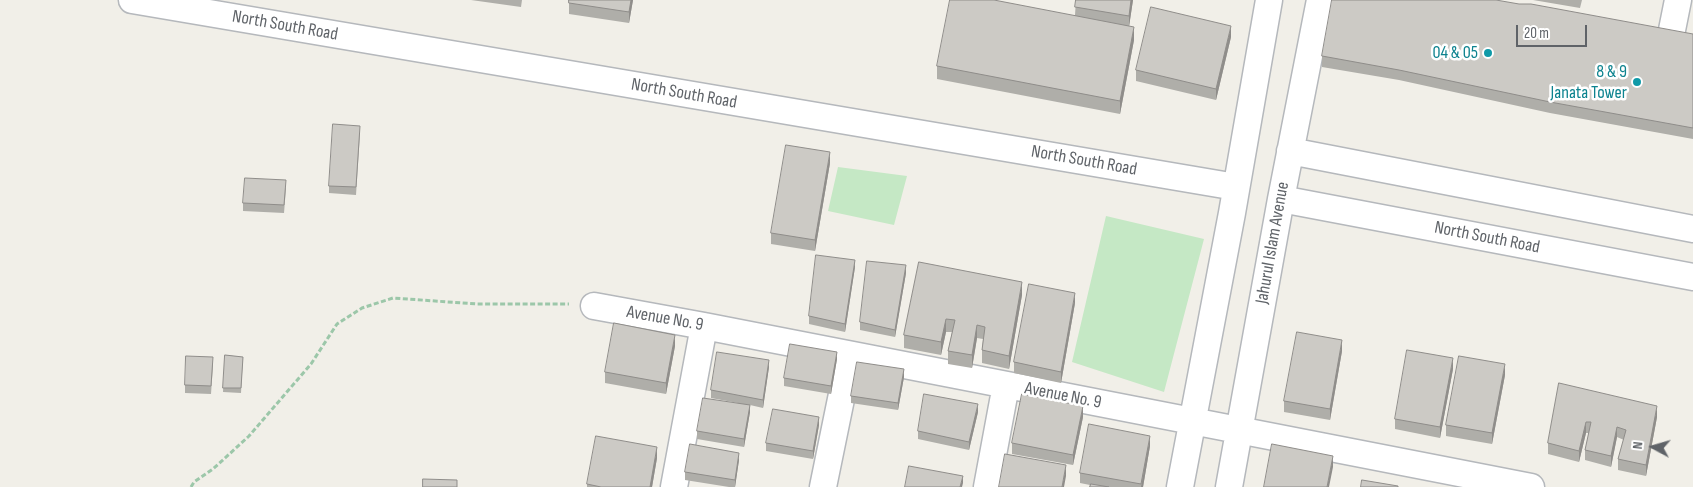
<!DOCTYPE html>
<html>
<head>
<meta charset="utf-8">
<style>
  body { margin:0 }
  #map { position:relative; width:1693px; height:487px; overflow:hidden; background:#f1efe8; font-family:"Sofia Sans Condensed",sans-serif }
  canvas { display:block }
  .north { position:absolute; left:1628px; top:422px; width:50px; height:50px; -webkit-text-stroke:4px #fff; paint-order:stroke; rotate:276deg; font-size:14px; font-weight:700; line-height:20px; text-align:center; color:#5f6368 }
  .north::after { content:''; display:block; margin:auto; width:18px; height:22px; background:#5f6368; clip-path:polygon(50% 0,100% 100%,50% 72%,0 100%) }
  .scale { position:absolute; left:1516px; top:25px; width:71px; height:22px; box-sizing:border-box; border:2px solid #5f6368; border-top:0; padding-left:6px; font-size:15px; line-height:18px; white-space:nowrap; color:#5f6368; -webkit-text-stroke:4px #fff; paint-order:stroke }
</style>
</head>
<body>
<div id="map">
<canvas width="1693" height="487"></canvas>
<div class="north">N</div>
<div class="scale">20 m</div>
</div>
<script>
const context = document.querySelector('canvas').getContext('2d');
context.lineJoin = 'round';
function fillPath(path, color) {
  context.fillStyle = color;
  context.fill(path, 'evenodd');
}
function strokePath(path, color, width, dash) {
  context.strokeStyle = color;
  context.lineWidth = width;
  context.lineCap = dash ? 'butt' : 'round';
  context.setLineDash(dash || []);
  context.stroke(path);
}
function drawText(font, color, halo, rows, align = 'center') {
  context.font = font + ' "Sofia Sans Condensed",sans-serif';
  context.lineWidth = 5;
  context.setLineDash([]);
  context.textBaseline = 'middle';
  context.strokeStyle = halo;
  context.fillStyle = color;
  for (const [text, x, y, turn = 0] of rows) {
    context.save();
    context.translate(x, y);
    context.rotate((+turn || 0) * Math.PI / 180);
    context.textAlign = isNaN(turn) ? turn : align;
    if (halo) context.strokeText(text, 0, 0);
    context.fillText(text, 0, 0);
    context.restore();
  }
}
fillPath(new Path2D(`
  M838,167L907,176L894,225L828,211Z
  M1106,216L1204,239L1164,392L1072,362Z`), '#c5e8c5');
const minor = new Path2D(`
  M132,0L1236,187
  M1670,40L1678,0
  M1290,151L1693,229
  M1281,199L1693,277
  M594,306L704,326L1531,487
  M674,487L704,326
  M823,487L850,355
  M987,487L1006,385
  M1180,487L1232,213L1269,0
  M1229,487L1281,199L1320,0`);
strokePath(minor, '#b5b8bc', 29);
strokePath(new Path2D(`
  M191,487L194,482L213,469L249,436L311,364L337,324L362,308L393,298L477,304H569`), '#9cc7a9', 3, [5, 2.5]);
strokePath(minor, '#fff', 26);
fillPath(new Path2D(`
  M471,0H522L521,7Z
  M633,0L629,23L569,14V3Z
  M1076,0H1133L1129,26L1134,40L1120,114L937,79V66L1075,15Z
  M1533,0H1582L1580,8Z
  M1693,34V139L1550,113L1399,80L1322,67V56Z
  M1231,37L1216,100L1136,81V70Z
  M360,133L356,195L329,193V186Z
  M830,163L815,251L771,244V233Z
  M286,188L284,213L243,211V203Z
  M919,262L1022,295L1009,369L982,363V350L983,339L977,338L972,368L948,364V351L952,332H946L941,355L904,348V335Z
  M855,267L845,332L809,324V316Z
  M906,273L895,337L860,330V322Z
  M1075,303L1061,383L1014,373V362Z
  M675,346L666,394L605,383V372Z
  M1342,351L1330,420L1284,412V401Z
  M225,355L243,357L241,393L223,392Z
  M837,359L831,394L784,386V378Z
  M213,365L211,394L185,393V385Z
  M769,367L763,408L750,405V412L744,447L697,439V431L738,403L711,398V390Z
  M1453,369L1440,438L1395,429V419Z
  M1505,375L1492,444L1446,436V425Z
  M904,377L898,410L851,403V396Z
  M1559,383L1657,417L1646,476L1618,470V459L1624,440L1617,437L1611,467L1585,460V450L1589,433H1586L1579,462L1548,454V443Z
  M978,412L969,450L918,439V431Z
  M1083,417L1073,465L1012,454V443Z
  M819,425L813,459L766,451V443Z
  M1150,446L1143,487H1090V485L1080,483V473Z
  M657,458L652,487H587V484Z
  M739,460L735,487H729L685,480V472Z`), '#afaea9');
fillPath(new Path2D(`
  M631,0H633L629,23V12Z
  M1131,0H1133L1129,27V16Z
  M1231,26V37L1216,100V89Z
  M1134,27V40L1120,114V101Z
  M830,152V163L815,251V240Z
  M855,260V267L845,332V324Z
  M906,265V273L895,337V330Z
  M1022,282V295L1009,369V356Z
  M1075,293V303L1061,383V372Z
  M946,319V332L941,355V342Z
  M977,325V338L972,368V355Z
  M675,335V346L666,394V383Z
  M1342,340V351L1330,420V409Z
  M837,352V359L831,394V386Z
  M1453,358V369L1440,438V427Z
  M769,360V367L763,408V400Z
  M1505,364V375L1492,444V433Z
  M904,369V377L898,410V403Z
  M978,404V412L969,450V442Z
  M750,405V412L744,447V439Z
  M1083,406V417L1073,465V455Z
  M1657,406V417L1646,476V465Z
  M819,417V425L813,459V451Z
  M1586,422V433L1579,462V451Z
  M1617,427V437L1611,467V456Z
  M1150,436V446L1143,487H1141Z
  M657,447V458L652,487H650Z
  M739,453V460L735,487V480Z
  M1333,456V467L1329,487H1327Z
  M1066,465V476L1064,487H1062Z
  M963,476V483L962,487H960Z`), '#8f8d8a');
const building = new Path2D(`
  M569,0H631L629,12L569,3Z
  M950,0H994L1134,27L1120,101L937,66Z
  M1076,0H1131L1129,16L1075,7Z
  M1332,0H1496L1519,4H1531L1693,34V128L1550,102L1399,70L1322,56Z
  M1151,7L1231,26L1216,89L1136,70Z
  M333,124L360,126L356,187L329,186Z
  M786,145L830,152L815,240L771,233Z
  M245,178L286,180L284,205L243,203Z
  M816,255L855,260L845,324L809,316Z
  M867,261L906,265L895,330L860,322Z
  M919,262L1022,282L1009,356L982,350L985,327L977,325L972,355L948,351L955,320L946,319L941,342L904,335Z
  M1029,284L1075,293L1061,372L1014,362Z
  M614,323L675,335L666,383L605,372Z
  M1297,332L1342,340L1330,409L1284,401Z
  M790,344L837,352L831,386L784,378Z
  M1407,350L1453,358L1440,427L1395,419Z
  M717,352L769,360L763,400L711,390Z
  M225,355L243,357L241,388H223Z
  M186,356L213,357L211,386L185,385Z
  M1459,356L1505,364L1492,433L1446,425Z
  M857,362L904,369L898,403L851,396Z
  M1559,383L1657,406L1646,465L1618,459L1626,430L1617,427L1611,456L1585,450L1591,422H1586L1579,451L1548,443Z
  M924,394L978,404L969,442L918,431Z
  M1022,394L1083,406L1073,455L1012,443Z
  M703,398L750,405L744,439L697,431Z
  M773,409L819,417L813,451L766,443Z
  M1089,424L1150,436L1141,484L1080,473Z
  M596,436L657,447L650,487H601L587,484Z
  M690,444L739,453L735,480L685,472Z
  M1272,444L1333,456L1327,487H1264Z
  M1005,454L1066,465L1062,487H999Z
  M909,466L963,476L960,487H905Z
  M423,479L457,480V487H423Z
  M1362,480L1398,486V487H1361Z
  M1091,484L1109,487H1090Z`);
fillPath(building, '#cccac5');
strokePath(building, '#8f8d8a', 1);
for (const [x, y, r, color] of [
  [1488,53,5,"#0f9aa8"],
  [1637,82,5,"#0f9aa8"]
]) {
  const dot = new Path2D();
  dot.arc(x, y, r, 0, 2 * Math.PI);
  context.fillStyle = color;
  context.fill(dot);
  strokePath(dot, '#fff', 2);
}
drawText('18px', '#5f6368', '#fff', [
  ["North South Road",285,26,10],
  ["North South Road",684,94,10],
  ["North South Road",1084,161,10],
  ["North South Road",1487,238,11],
  ["Jahurul Islam Avenue",1273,243,-80],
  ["Avenue No. 9",665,319,10],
  ["Avenue No. 9",1063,396,11]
]);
drawText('18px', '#0d838f', '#fff', [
  ["04 & 05",1478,53],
  ["8 & 9",1627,72],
  ["Janata Tower",1627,93]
], 'right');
</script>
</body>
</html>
